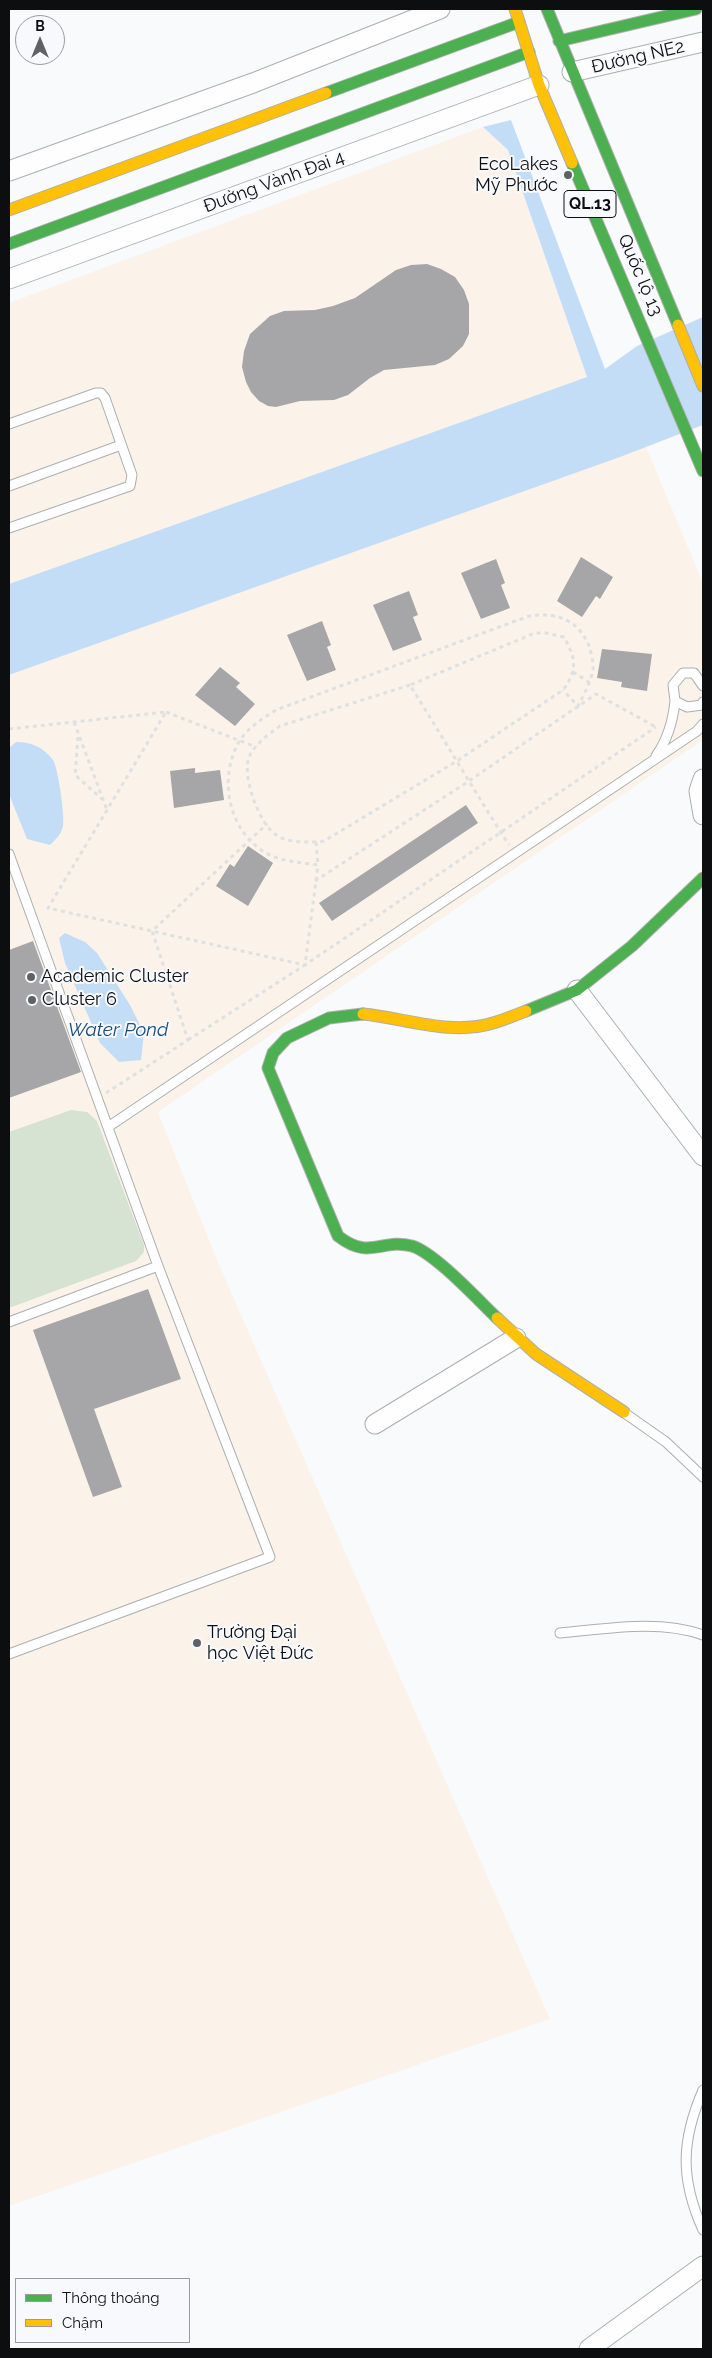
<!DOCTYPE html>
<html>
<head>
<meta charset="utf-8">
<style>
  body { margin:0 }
  #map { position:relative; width:712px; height:2358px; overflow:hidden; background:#f8fafc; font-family:Raleway,sans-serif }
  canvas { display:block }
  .frame { position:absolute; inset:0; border:10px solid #0d0e0f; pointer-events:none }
  .legend { position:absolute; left:15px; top:2278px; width:175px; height:65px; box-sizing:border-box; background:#f7f9fd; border:1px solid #999b9e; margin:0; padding:6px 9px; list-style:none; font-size:15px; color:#0d0e0f }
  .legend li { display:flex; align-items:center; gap:10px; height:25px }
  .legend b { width:25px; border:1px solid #999b9e }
  .north { position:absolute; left:15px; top:15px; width:50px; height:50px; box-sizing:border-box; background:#f7f9fd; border:1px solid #999b9e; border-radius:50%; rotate:0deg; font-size:14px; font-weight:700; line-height:20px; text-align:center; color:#0d0e0f }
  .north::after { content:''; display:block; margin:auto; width:18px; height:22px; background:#5f6162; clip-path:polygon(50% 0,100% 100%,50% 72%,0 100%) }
</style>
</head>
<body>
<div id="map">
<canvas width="712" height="2358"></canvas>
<div class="frame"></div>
<ul class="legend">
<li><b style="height:6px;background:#4caf50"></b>Thông thoáng</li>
<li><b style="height:6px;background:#ffc107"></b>Chậm</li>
</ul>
<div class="north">B</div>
</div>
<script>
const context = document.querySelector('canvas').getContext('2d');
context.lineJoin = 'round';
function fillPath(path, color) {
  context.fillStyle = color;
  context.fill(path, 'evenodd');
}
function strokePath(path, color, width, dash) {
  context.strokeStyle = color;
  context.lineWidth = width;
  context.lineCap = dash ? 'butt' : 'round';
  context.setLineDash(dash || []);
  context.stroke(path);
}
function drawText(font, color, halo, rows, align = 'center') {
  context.font = font + ' Raleway,sans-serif';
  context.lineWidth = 4;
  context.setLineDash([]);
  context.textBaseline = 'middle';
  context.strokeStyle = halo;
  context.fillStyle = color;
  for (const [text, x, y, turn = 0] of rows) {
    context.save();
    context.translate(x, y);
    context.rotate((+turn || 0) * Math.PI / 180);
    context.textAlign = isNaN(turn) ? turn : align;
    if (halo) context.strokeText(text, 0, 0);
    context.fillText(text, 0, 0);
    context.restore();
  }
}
fillPath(new Path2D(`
  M483,127L508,150L587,377L9,584V303Z
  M646,447L703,583V740L158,1112L220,1267L550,2019L9,2206V675Z`), '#fbf3e9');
fillPath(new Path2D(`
  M71,1110L87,1112L97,1121L144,1245V1252L136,1261L9,1308V1132Z`), '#d6e2d2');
fillPath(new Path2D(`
  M511,120L605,369L637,346L703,317V425L620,457L9,675V584L587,377L508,150L483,127Z
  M16,742C32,742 43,747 53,760C58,767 65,817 63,826C61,835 56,839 50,845L27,839L9,794V748Z
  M65,933L85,942L97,953L130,1005L144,1033L141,1060L119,1062L100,1043L65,963L59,938Z`), '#c4ddf6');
fillPath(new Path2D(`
  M427,264L441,269L455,277L464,290L469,304V334L463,346L449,359L435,365L384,370L370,378L348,395L334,400L300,401L276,407L268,406L259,401L251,392L246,382L242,367L244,351L250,334L270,316L284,311L315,310L333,306L355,298L396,270L411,265Z
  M581,557L613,577L600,599L596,596L582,617L557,601Z
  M496,559L505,583L501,585L510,608L481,619L461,573Z
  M409,591L418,615L413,617L422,640L393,651L373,605Z
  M322,621L331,645L327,647L336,670L307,681L287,635Z
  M602,649L652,654L647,691L621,687L622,682L597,678Z
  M220,667L240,683L236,687L255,704L235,726L195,695Z
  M195,768V773L220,770L224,800L174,808L170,771Z
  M466,805L478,823L332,921L319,903Z
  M248,846L273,863L248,906L216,886L230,864L234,867Z
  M33,941L81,1072L9,1098V950Z
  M148,1289L181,1379L94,1409L122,1487L93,1497L33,1330Z`), '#a6a6a8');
const lane = new Path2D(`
  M9,424L96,393H101L105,398L132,475L130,486L9,528
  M9,486L121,445
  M703,686L694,673H683L673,685L675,701L687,707L702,705L703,702
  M656,756C668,739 673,721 675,701
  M9,854L158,1266L270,1557L9,1654
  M108,1127L697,731L703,724
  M9,1322L158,1266
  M626,1414L666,1442L703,1477
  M560,1633C606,1629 659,1619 703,1635
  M703,2090C681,2141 680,2179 703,2230`);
const street = new Path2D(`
  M572,72L703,42
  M9,171L253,83L440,9
  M9,279L539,85
  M703,779L699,791L703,815
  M577,990L703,1156
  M375,1424L516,1338
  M589,2349L703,2266`);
const fast = new Path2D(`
  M547,9L678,325
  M559,41L696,9
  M326,93L519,22
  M572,163L703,471
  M9,244L529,52
  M526,1011L577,990L632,946L703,878
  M363,1014L329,1018L287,1038L273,1053L268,1068L338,1236C370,1261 381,1238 412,1246C435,1253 478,1300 497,1318`);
const slow = new Path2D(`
  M515,9L539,85L572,163
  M9,210L326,93
  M678,325L703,386
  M363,1014C405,1018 451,1036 493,1023C504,1020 515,1015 526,1011
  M497,1318L536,1354L624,1412`);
strokePath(lane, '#acaeaf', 11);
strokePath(street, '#acaeaf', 21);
strokePath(fast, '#acaeaf', 13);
strokePath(slow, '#acaeaf', 13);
strokePath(new Path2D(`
  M573,672L589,682
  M410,685L280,726C269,734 256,743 250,755C240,773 259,824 276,835C287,843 311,843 324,841L457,761L563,690C578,670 576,659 564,637L546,633H535L410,685C443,738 475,792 509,845
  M166,712L256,747
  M74,722L107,810
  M9,729L166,712L48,908L305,965L656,727
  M78,737L75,775L102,799
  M316,842L318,865C300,862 282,862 266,853C228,831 218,778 239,742C247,728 262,719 276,710L529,616C556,612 578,619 589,646C591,653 594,663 593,669C591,682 584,694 578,706L563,690
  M315,881L469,781L596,694L656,727
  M188,1040L305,965L318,865
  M106,1093L188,1040L152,931L267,824`), '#dfe0e1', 3, [4, 4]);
strokePath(lane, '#fefeff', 9);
strokePath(street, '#fefeff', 19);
strokePath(fast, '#4caf50', 11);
strokePath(slow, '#ffc107', 11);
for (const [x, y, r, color] of [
  [568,175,5,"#5f6162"],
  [31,977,5,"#5f6162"],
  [32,1000,5,"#5f6162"],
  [197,1643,5,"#5f6162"]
]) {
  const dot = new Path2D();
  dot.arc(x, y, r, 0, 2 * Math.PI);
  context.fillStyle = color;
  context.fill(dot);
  strokePath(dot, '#f7f9fd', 2);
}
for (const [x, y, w] of [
  [590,204,52]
]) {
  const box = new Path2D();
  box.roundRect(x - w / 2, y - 13.5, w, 27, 4);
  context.fillStyle = '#f7f9fd';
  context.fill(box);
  strokePath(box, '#0d0e0f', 1);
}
drawText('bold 16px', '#0d0e0f', null, [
  ["QL.13",590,204]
]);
drawText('18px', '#0d0e0f', '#f7f9fd', [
  ["Đường NE2",638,57,-13],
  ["Đường Vành Đai 4",274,182,-20],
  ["Quốc lộ 13",640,275,67]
]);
drawText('18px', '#0d0e0f', '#f7f9fd', [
  ["EcoLakes",558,165,"right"],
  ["Mỹ Phước",558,186,"right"],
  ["Academic Cluster",41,977],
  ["Cluster 6",42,1000],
  ["Trường Đại",207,1633],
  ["học Việt Đức",207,1654]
], 'left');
drawText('italic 19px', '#174d78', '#f7f9fd', [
  ["Water Pond",118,1030]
]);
</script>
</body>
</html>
